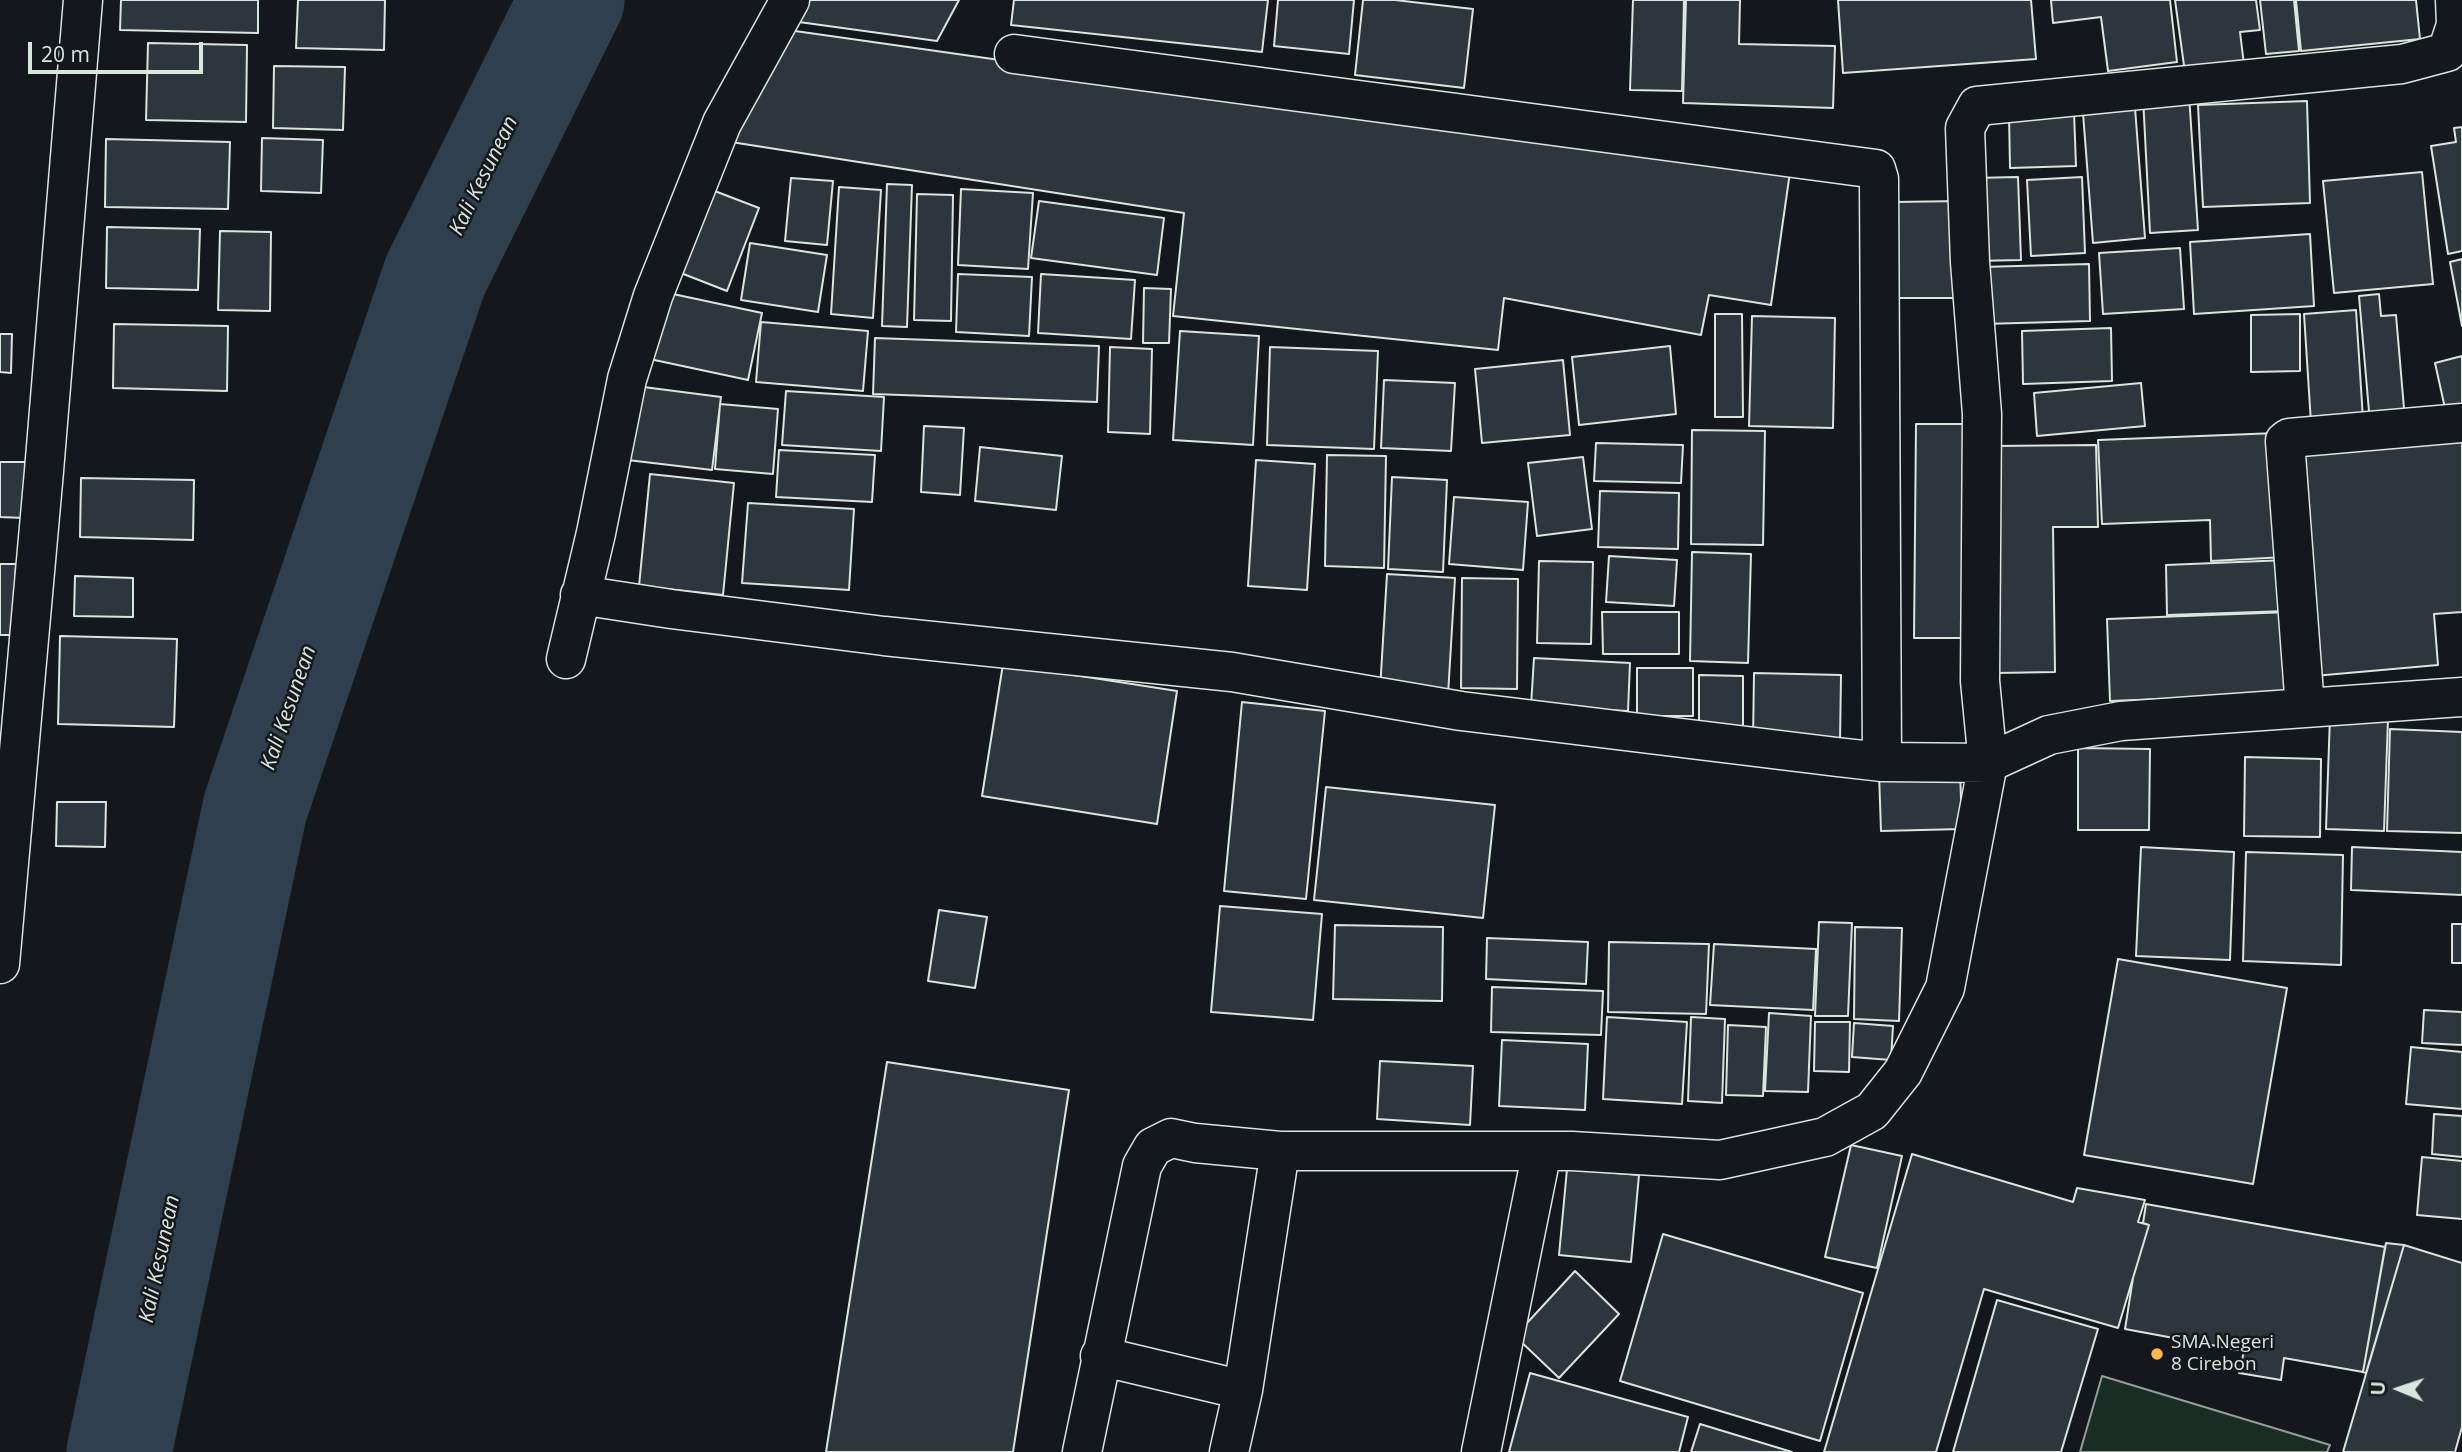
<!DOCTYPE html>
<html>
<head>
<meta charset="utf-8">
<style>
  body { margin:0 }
  #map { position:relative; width:2462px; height:1452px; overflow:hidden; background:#14181c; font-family:"Open Sans",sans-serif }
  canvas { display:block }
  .north { position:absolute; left:2364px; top:1354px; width:70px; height:70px; -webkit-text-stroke:5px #14181c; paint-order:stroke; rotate:272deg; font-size:19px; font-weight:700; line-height:28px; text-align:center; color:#d8e6dc }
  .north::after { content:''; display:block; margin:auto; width:24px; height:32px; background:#d8e6dc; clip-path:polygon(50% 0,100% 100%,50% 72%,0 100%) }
  .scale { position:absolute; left:28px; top:42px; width:175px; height:32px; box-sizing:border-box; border:4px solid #d8e6dc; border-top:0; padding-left:9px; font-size:21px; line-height:24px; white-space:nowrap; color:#d8e6dc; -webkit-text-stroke:5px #14181c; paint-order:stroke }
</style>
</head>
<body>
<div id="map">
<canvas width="2462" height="1452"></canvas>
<div class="north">U</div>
<div class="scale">20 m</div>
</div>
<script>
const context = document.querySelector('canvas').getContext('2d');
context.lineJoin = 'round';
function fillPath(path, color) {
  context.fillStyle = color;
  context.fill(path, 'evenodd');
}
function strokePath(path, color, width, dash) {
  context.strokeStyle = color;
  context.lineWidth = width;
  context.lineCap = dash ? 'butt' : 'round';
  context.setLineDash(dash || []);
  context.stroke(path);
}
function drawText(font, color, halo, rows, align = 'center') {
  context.font = font + ' "Open Sans",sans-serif';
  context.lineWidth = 5;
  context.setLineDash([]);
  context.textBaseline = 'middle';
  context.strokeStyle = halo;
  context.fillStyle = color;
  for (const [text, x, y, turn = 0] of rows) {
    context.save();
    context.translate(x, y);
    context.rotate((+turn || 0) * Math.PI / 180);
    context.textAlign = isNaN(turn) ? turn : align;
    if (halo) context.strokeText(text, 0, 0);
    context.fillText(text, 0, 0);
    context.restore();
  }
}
const green = new Path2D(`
  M2102,1376L2330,1445L2327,1452H2080Z`);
fillPath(green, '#1a2d24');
strokePath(green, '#939e99', 2);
strokePath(new Path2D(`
  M119,1452L255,808L435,276L572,0`), '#2f3f4d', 105);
const building = new Path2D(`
  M121,0H258V33L120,30Z
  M298,0H385L384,50L296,48Z
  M810,0H959L937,41L799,22Z
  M1014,0H1268L1262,52L1011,25Z
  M1278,0H1354L1349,54L1274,46Z
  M1363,0H1395L1473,9L1464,88L1355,75Z
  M1633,0H1684L1682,91L1630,90Z
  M1686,0H1740L1739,44L1835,46L1833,108L1683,103Z
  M1838,0H2031L2036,59L1843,73Z
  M2051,0H2170L2177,62L2108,71L2101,17L2053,23Z
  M2175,0H2256L2260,30L2240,32L2245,73L2186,80Z
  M2260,0H2294L2299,51L2266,54Z
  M2296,0H2416L2420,39L2301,51Z
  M781,29L1790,172L1771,305L1709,295L1701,335L1504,298L1498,350L1173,316L1184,213L731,142Z
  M148,43L247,45L246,122L146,120Z
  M274,66L345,67L343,130L273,128Z
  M2189,95L2198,230L2150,233L2143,97Z
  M2307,101L2310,203L2203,207L2198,105Z
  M2135,108L2145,238L2093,243L2083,113Z
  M2074,112L2076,166L2010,168L2009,114Z
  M2462,127V251L2448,254L2431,146L2456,142L2454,128Z
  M262,138L323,140L321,193L261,191Z
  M106,139L230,142L228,209L105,207Z
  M2422,172L2433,284L2334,293L2323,181Z
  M2018,177L2021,260L1975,261L1973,178Z
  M2082,177L2085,253L2031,256L2027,180Z
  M791,178L833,181L827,245L785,241Z
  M887,184L912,185L907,327L882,326Z
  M699,185L759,208L727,291L668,268Z
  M839,187L881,190L873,318L831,314Z
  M961,189L1033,193L1028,269L958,265Z
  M917,194L953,195L951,321L914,320Z
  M1039,201L1164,218L1157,275L1031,258Z
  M1963,201V298H1895L1894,202Z
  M107,227L200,229L198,290L106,288Z
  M220,231L271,232L270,311L218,310Z
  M2310,234L2314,306L2194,314L2190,242Z
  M750,243L827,255L818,312L741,300Z
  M2180,248L2184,309L2103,314L2099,253Z
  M2462,259V326L2450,262Z
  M2089,264L2090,321L1983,324L1982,267Z
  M958,274L1032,277L1029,336L956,332Z
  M1041,274L1135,280L1131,339L1038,333Z
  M1144,288L1171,289L1169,343H1143Z
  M659,291L762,313L748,380L645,358Z
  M2379,294L2381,316L2396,315L2405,420L2370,423L2359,296Z
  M2356,310L2363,419L2311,423L2304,314Z
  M1715,314H1742L1743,417H1715Z
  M2300,314V371L2251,372V315Z
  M1752,316L1835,318L1833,428L1749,426Z
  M761,322L868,331L863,391L756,382Z
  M114,324L228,326L227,391L113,388Z
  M2111,328L2112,381L2023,384L2022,331Z
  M1180,331L1259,336L1253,445L1173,440Z
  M0,334H12L11,373L0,372Z
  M875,338L1099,346L1097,402L873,394Z
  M1670,346L1676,414L1579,425L1572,357Z
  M1110,347L1152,349L1150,434L1108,432Z
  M1270,347L1378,351L1374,449L1267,445Z
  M2462,356V419L2448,422L2435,363Z
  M1563,360L1570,435L1482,443L1475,369Z
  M1384,380L1455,383L1451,451L1381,448Z
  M2141,383L2145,426L2037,436L2034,393Z
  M628,385L721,397L712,470L619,459Z
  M786,391L884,397L881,451L782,445Z
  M720,404L778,409L773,474L715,469Z
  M1916,424H1973L1971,638H1914Z
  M924,426L964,428L960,495L921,492Z
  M1692,430L1765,431L1763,545L1691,544Z
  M2462,431V612L2434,614L2438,665L2314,676L2294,449Z
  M2277,433L2285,557L2211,561L2210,520L2102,524L2098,440Z
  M1596,443L1683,445L1681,483L1594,481Z
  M2096,445L2098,527H2053L2055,672L1997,673L1993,446Z
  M980,447L1062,456L1056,510L975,501Z
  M779,450L875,455L872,502L776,497Z
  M1327,455L1386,456L1384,568L1325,566Z
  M1583,457L1592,529L1537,536L1528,463Z
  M1256,460L1315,464L1307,590L1248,586Z
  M0,462H26L24,518L0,517Z
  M650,474L734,483L723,595L639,586Z
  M1392,477L1447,480L1443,572L1388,569Z
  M81,478L194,480L193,540L80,537Z
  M1600,491L1679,493L1678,549L1598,547Z
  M1454,497L1528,502L1523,570L1449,564Z
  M748,503L854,509L849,590L742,583Z
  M1692,552L1751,554L1748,663L1690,661Z
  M1609,556L1677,560L1674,606L1606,602Z
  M2287,560L2288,611L2167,615L2166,565Z
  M1539,561L1593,562L1591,644L1537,643Z
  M0,564H16L13,635H0Z
  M1387,574L1455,578L1448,695L1380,690Z
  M75,576L133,578V617L74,616Z
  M1462,578L1518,579L1517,689L1461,688Z
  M1602,612H1679V654H1603Z
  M2289,612L2292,694L2110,701L2107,619Z
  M60,636L177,639L174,727L58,724Z
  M1534,658L1630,663L1628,711L1531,706Z
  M1003,664L1177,691L1157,824L982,796Z
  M1637,668H1693V716H1637Z
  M1754,673L1841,675L1840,741L1753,740Z
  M1699,675L1743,676V735H1699Z
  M1242,702L1325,711L1306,899L1224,891Z
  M2330,717L2388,719L2384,831L2326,829Z
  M2390,729L2462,732V833L2387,831Z
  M2078,748L2150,749L2149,830H2078Z
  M2245,757L2321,759L2320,837L2244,836Z
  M1960,770L1962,829L1881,831L1879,773Z
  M1326,787L1495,805L1483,918L1314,900Z
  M57,802H106L105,847L56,846Z
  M2141,847L2234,852L2230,960L2136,956Z
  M2352,847L2462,852V895L2351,890Z
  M2246,852L2343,855L2341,965L2243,961Z
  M1220,906L1322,914L1313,1020L1211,1012Z
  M939,910L987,917L975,988L928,981Z
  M1819,922L1852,923L1848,1016H1815Z
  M2452,924H2462V963H2452Z
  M1335,925L1443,927L1442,1001L1333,999Z
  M1855,927L1902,928L1899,1021L1854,1019Z
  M1487,938L1588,942L1586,984L1486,979Z
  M1609,942L1709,944L1706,1014L1608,1012Z
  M1714,944L1816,949L1813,1010L1710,1005Z
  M2118,959L2287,988L2253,1184L2084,1155Z
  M1492,987L1603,991L1601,1035L1491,1032Z
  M2424,1010L2462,1012V1045L2422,1043Z
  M1769,1013L1811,1016L1808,1092L1765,1091Z
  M1607,1017L1687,1022L1682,1104L1603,1099Z
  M1691,1017L1725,1019L1722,1103L1688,1101Z
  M1815,1022H1850L1849,1072L1814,1071Z
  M1854,1023L1893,1026L1891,1060L1852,1057Z
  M1728,1025L1766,1027L1763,1096L1726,1095Z
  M1502,1040L1588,1044L1585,1110L1499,1106Z
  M2411,1047L2462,1052V1109L2406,1104Z
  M1380,1061L1473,1066L1470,1125L1377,1119Z
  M887,1062L1069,1090L1013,1452H826Z
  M2434,1114L2462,1116V1157L2432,1154Z
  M1851,1145L1902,1156L1877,1268L1825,1257Z
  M1912,1154L2073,1202L2077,1188L2145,1200L2138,1222L2149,1225L2133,1278L2118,1328L1984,1289L1936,1452H1824Z
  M2422,1157L2462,1161V1219L2417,1215Z
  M1567,1169L1639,1175L1631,1262L1559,1255Z
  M2146,1204L2385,1247L2363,1372L2284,1358L2281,1380L2239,1373L2244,1351L2125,1329L2133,1278L2149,1225L2143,1223Z
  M1663,1234L1863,1293L1820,1441L1620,1381Z
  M2386,1243L2404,1245L2366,1373L2363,1372Z
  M2404,1245L2462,1263V1427L2455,1452H2343Z
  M1575,1271L1619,1314L1559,1378L1515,1336Z
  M1997,1300L2098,1329L2061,1452H1953Z
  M1530,1373L1688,1417L1679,1452H1509Z
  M1700,1424L1792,1452H1691Z`);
fillPath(building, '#2c363c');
strokePath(building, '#d8e6dc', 2);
const street = new Path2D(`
  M1014,54L1876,169L1879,179L1882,762
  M580,595L671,609L884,636L1232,672L1461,711L1837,757L1882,762L1988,763L1980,681L1982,414L1970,262L1965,128L1977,106L2402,64L2447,52L2456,25L2455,0
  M566,659L596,533L627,379L653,296L722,123L790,0
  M2305,708L2285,441L2289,438L2462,423
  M0,964L44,471L83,0
  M1100,1356L1243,1390
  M1082,1452L1142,1166L1153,1147L1171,1138L1195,1143L1280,1151H1572L1720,1160L1825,1137L1872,1111L1903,1072L1945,988L1988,763L2049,735L2121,721L2462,697
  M1229,1452L1243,1390L1280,1151
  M1481,1452L1542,1151`);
strokePath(street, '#d8e6dc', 41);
strokePath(street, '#14181c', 38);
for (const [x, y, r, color] of [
  [2157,1354,7,"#ffb74d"]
]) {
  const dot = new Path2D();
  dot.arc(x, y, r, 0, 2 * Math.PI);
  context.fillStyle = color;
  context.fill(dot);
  strokePath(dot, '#14181c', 2.5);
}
drawText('19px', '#d8e6dc', '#14181c', [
  ["SMA Negeri",2171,1343],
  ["8 Cirebon",2171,1365]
], 'left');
drawText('italic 21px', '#d8e6dc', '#14181c', [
  ["Kali Kesunean",484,176,-64],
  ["Kali Kesunean",289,708,-71],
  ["Kali Kesunean",160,1259,-78]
]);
</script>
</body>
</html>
